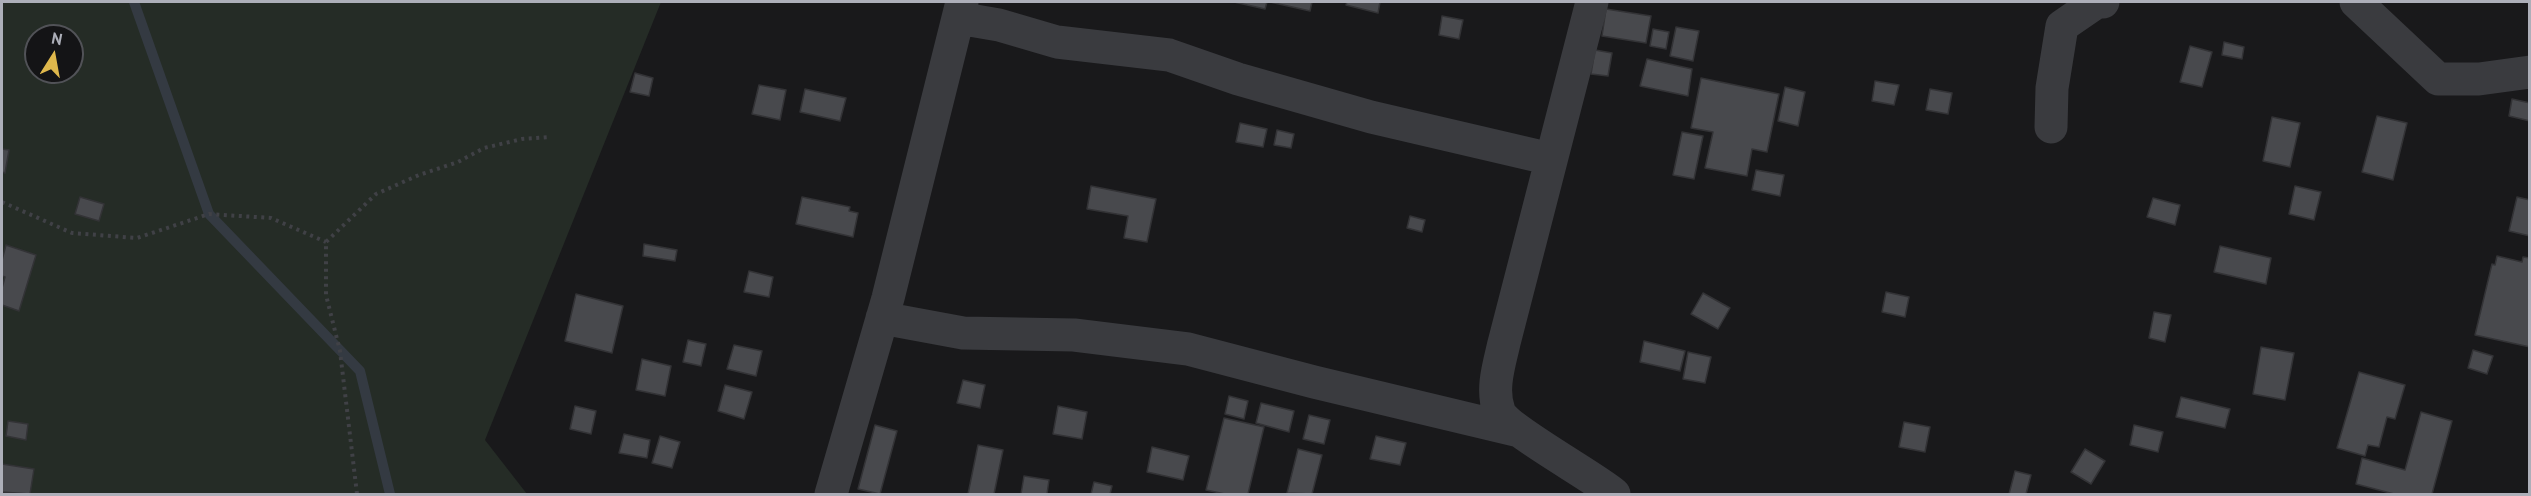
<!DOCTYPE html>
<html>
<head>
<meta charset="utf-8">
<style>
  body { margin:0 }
  #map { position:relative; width:2531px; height:496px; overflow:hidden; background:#19191b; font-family:"PT Sans",sans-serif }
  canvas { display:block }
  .frame { position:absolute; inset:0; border:3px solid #adafb9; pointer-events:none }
  .north { position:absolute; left:24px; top:24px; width:60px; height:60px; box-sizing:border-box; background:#141416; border:2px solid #515257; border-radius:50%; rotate:11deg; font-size:16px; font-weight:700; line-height:24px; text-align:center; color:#adafb9 }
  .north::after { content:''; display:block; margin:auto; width:21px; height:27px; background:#dfb84c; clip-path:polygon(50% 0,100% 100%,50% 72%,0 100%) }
</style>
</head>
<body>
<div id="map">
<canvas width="2531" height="496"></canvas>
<div class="frame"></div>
<div class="north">N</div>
</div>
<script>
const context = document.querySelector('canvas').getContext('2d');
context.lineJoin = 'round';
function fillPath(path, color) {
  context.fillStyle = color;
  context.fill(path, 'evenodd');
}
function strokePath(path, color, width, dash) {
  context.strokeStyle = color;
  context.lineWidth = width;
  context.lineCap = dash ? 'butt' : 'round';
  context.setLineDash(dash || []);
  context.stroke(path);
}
fillPath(new Path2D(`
  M2,2H661L485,440L527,494H2ZM36,36H72V72H36Z`), '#252c26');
strokePath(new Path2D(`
  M134,2L209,214L360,371L390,494`), '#343a42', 10);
const building = new Path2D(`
  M1234,2H1267L1265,9Z
  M1270,2H1312L1310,11Z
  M1347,2H1380L1378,13L1346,5Z
  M1606,9L1651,16L1646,43L1602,36Z
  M1442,16L1463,20L1459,39L1439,35Z
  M1676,27L1699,31L1693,61L1670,56Z
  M1653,29L1669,32L1666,49L1650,46Z
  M2224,42L2244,47L2242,59L2222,55Z
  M2190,46L2212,52L2202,87L2180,82Z
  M1595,50L1612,53L1608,76L1591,74Z
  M1647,59L1692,69L1688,96L1640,86Z
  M635,73L653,78L649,96L630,92Z
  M1701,78L1779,94L1767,152L1752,149L1747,176L1705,168L1713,132L1691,128Z
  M1875,81L1899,85L1894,105L1872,101Z
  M759,85L786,90L780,120L752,114Z
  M1785,87L1805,92L1798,126L1778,121Z
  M805,89L846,98L840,121L800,112Z
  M1930,89L1952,93L1948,114L1926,110Z
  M2512,99L2530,103V121L2509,116Z
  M2377,116L2407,123L2393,180L2362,172Z
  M2272,117L2300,123L2290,167L2263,161Z
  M1240,123L1267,129L1263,147L1236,142Z
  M1277,130L1294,134L1291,148L1274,145Z
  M1682,132L1703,136L1694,179L1673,175Z
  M2,149L9,150L5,173L2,172Z
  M1756,170L1784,175L1780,196L1752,190Z
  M1091,186L1156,199L1147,242L1124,238L1128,216L1087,209Z
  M2295,186L2321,192L2314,220L2289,214Z
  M80,197L104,204L99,221L75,214Z
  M802,197L850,207L849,211L858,213L853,237L796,224Z
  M2517,197L2530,200V236L2509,231Z
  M2153,198L2180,205L2175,225L2147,217Z
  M1410,216L1425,220L1422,232L1407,228Z
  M644,244L677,250L675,261L643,256Z
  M6,245L36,255L19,311L2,305V288L5,277L2,276V260Z
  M2220,246L2271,258L2266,284L2214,272Z
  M2497,256L2522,262L2523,257L2530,258V347L2475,335L2492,264L2495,265Z
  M749,271L773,277L769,297L744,292Z
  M1886,292L1909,297L1905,317L1882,312Z
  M1703,293L1730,308L1718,329L1691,314Z
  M576,294L623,306L612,353L565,341Z
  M2154,312L2171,315L2165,342L2149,338Z
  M688,340L706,344L701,366L683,362Z
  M1644,341L1685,351L1680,371L1640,362Z
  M734,345L762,351L756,376L727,369Z
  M2261,347L2294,353L2285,400L2253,394Z
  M2473,350L2493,356L2487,374L2468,368Z
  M1688,352L1711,357L1705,383L1683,379Z
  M642,359L671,366L665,396L636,390Z
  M2359,372L2405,385L2395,419L2387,417L2379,447L2368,445L2365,456L2337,448Z
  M963,380L985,385L980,408L957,403Z
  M725,385L752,392L744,419L718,411Z
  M1229,396L1248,401L1244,419L1225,414Z
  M2181,397L2230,409L2225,428L2176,417Z
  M1261,403L1294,411L1289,432L1256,423Z
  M575,406L596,411L591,434L570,429Z
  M1058,406L1087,412L1082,439L1053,434Z
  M2421,412L2452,421L2432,494H2394L2356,484L2362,458L2405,470Z
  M1309,415L1330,420L1324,444L1303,439Z
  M1224,418L1264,427L1248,494H1225L1206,490Z
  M8,421L28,424L26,440L6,436Z
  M1904,422L1930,427L1925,452L1899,447Z
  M875,425L897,431L880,494L858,489Z
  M2134,425L2163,432L2158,452L2130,445Z
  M624,434L650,440L647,458L619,453Z
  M660,436L680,442L672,468L652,463Z
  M1376,436L1406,443L1400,465L1370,459Z
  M978,445L1003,450L994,494H968Z
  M1152,447L1189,456L1183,480L1147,472Z
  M1298,449L1322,455L1312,494L1287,493Z
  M2085,449L2105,461L2091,484L2071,472Z
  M2,464L34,469L30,494L2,492Z
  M2015,471L2031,475L2026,494H2009Z
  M1024,476L1049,480L1047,494H1021Z
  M1094,482L1112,486L1110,494H1091Z`);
fillPath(building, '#48494d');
strokePath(building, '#333336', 1.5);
strokePath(new Path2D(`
  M2,202L72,233L137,238L209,214L271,218L326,242
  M357,494L340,351L326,295V242L376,194L419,175L458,162L484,148L522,139L549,137`), '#404146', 4, [3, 4.5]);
strokePath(new Path2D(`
  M1592,2L1504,343C1499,365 1491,389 1499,411C1506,429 1593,476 1614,494
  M2356,2L2438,79H2479L2530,72
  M958,18L999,25L1057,42L1169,55L1238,79L1371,117L1551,159
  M2051,127L2052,88L2062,26L2097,2H2103
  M882,318L963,333L1074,335L1188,349L1314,382L1519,431
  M831,494L888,298L962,2`), '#3a3b3f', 33);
</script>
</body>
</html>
